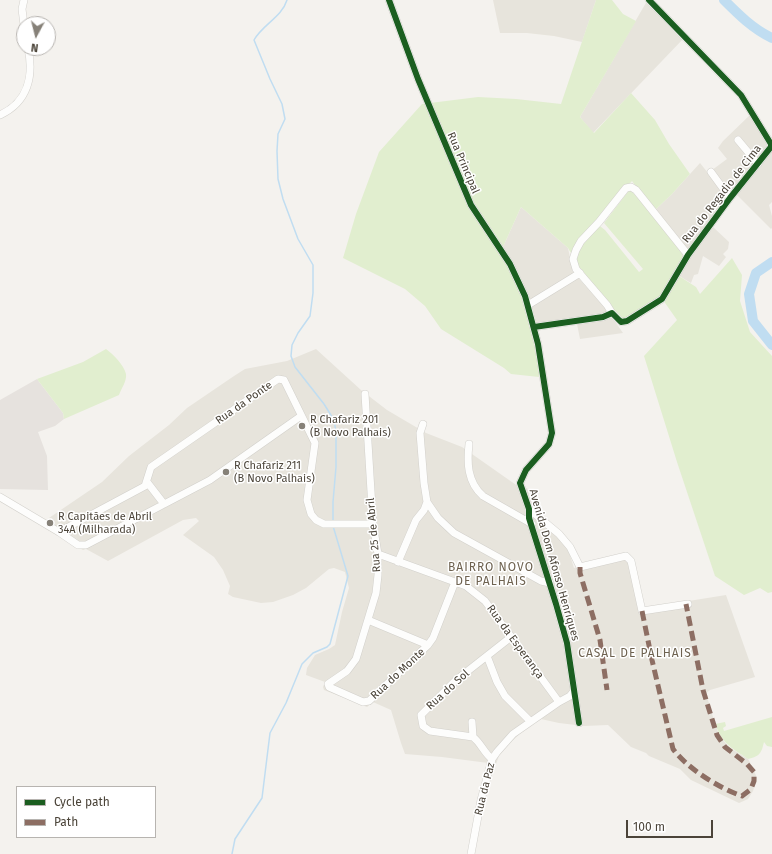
<!DOCTYPE html>
<html>
<head>
<meta charset="utf-8">
<style>
  body { margin:0 }
  #map { position:relative; width:772px; height:854px; overflow:hidden; background:#f4f2ee; font-family:"Fira Sans",sans-serif }
  canvas { display:block }
  .legend { position:absolute; left:16px; top:786px; width:140px; height:52px; box-sizing:border-box; background:#fff; border:1px solid #b7b4b0; margin:0; padding:5px 7px; list-style:none; font-size:12px; color:#4b4439 }
  .legend li { display:flex; align-items:center; gap:8px; height:20px }
  .legend b { width:20px; border:1px solid #b7b4b0 }
  .north { position:absolute; left:16px; top:16px; width:40px; height:40px; box-sizing:border-box; background:#fff; border:1px solid #b7b4b0; border-radius:50%; rotate:187deg; font-size:11px; font-weight:700; line-height:16px; text-align:center; color:#4b4439 }
  .north::after { content:''; display:block; margin:auto; width:14px; height:18px; background:#868178; clip-path:polygon(50% 0,100% 100%,50% 72%,0 100%) }
  .scale { position:absolute; left:626px; top:820px; width:87px; height:18px; box-sizing:border-box; border:2px solid #4b4439; border-top:0; padding-left:5px; font-size:12px; line-height:14px; white-space:nowrap; color:#4b4439; -webkit-text-stroke:3px #fff; paint-order:stroke }
</style>
</head>
<body>
<div id="map">
<canvas width="772" height="854"></canvas>
<ul class="legend">
<li><b style="height:5px;background:#1b5e20"></b>Cycle path</li>
<li><b style="height:5px;background:#8d6e63"></b>Path</li>
</ul>
<div class="north">N</div>
<div class="scale">100 m</div>
</div>
<script>
const context = document.querySelector('canvas').getContext('2d');
context.lineJoin = 'round';
function fillPath(path, color) {
  context.fillStyle = color;
  context.fill(path, 'evenodd');
}
function strokePath(path, color, width, dash) {
  context.strokeStyle = color;
  context.lineWidth = width;
  context.lineCap = dash ? 'butt' : 'round';
  context.setLineDash(dash || []);
  context.stroke(path);
}
function drawText(font, color, halo, rows, align = 'center') {
  context.font = font + ' "Fira Sans",sans-serif';
  context.lineWidth = 3;
  context.setLineDash([]);
  context.textBaseline = 'middle';
  context.strokeStyle = halo;
  context.fillStyle = color;
  for (const [text, x, y, turn = 0] of rows) {
    context.save();
    context.translate(x, y);
    context.rotate((+turn || 0) * Math.PI / 180);
    context.textAlign = isNaN(turn) ? turn : align;
    if (halo) context.strokeText(text, 0, 0);
    context.fillText(text, 0, 0);
    context.restore();
  }
}
fillPath(new Path2D(`
  M493,0H596L582,42L554,36L527,33H500Z
  M647,1L684,38L593,133L580,117Z
  M750,115L772,143V202L769,205L772,216V228L771,229L737,195L713,227L729,242L728,249L723,254L726,257L719,266L703,256L698,274L694,275L691,283L679,276L654,211L672,194L700,163L708,173L727,159L718,148L723,141Z
  M521,207L568,248L573,272L607,310L623,333L580,339L577,324L539,330L528,295L521,278L503,247Z
  M316,349L361,390L387,410L426,433L462,447L519,487L527,488L532,503L552,526L567,546L574,568L625,553L630,554L643,606L645,608L726,595L755,677L710,690L706,693L715,724L720,737L730,748L748,759L752,766L757,778L753,791L748,799L739,803L691,780L680,769L649,756L646,753L631,747L608,725L584,726L559,723L541,719L521,733L505,747L499,756L496,764L442,757L405,754L401,743L391,710L373,702L367,707L324,690L323,687L325,682L306,675L307,668L315,655L329,649L335,645L342,612L349,588L345,572L334,568L329,569L306,588L293,595L273,602L261,603L233,597L228,594L230,586L223,570L214,557L183,535L199,521L196,518L183,520L108,561L86,549L83,550L41,526L46,520L102,482L129,456L169,425L187,408L234,376L245,369L287,361Z`), '#e7e4dc');
fillPath(new Path2D(`
  M37,379L63,413L64,419L55,426L38,432L47,456L48,490L0,489V400Z`), '#e6e2de');
fillPath(new Path2D(`
  M596,0H612L623,14L636,21L580,117L594,133L631,93L655,120L669,144L690,174L672,194L654,211L632,181L596,223L605,230L639,272L643,269L604,223L630,189C640,201 682,246 683,258C684,263 680,271 679,276L696,287L700,294L732,258L742,275L740,301L750,332L772,356V592L768,593L760,588L744,595L715,576L677,462L644,356L677,320L663,300L627,320L619,318L583,274L568,248L521,207L503,247L521,278L528,295L539,330V377L511,374L504,368L441,329L425,306L405,289L343,258L356,214L379,152L422,104L478,97L516,99L561,104Z
  M106,349C113,354 124,365 126,374C127,381 121,389 119,395L64,419L63,413L37,379L83,362Z
  M772,717V747L767,746L764,742C761,755 759,756 748,759C730,747 723,744 715,724L725,722L726,726L723,728L724,731Z`), '#e1eecf');
strokePath(new Path2D(`
  M287,0C282,17 262,25 254,40L270,79L282,104L285,119L278,134L277,151L278,179L283,199L298,239L313,265V293L310,316L298,333L292,345L291,356L295,367L324,404L334,420L336,432V467L333,502V522
  M232,854L235,839L262,798L270,733L286,703L302,664L313,653L327,647L330,644L348,576L333,526`), '#c0ddf1', 1.5);
strokePath(new Path2D(`
  M724,0C739,15 753,29 772,38
  M772,262L756,273L749,294L753,321L772,345`), '#c0ddf1', 10);
const minor = new Path2D(`
  M24,0L22,9L24,25
  M389,0L418,79L471,205L510,264L525,296L538,344L552,433L549,444L526,470L520,483L529,509V518L556,604L567,643L579,723
  M0,115C28,102 34,76 28,48
  M738,140L758,164
  M711,172L730,198
  M528,305L580,273
  M612,313L607,305L576,269L573,259L576,250L581,241L599,222L626,188L631,187L636,190L688,255
  M534,327L603,317L612,313L621,322L627,321L662,299L688,255L730,198L771,147V144L741,95L649,0
  M365,394L373,524L378,554V575L376,593L356,659L347,671L328,684L329,687L363,702L369,701L428,645L433,638L455,582
  M423,424L420,433L424,483L427,502L438,518L454,533L541,581L550,583
  M469,444C467,462 467,482 483,496L532,524
  M147,482L164,504
  M0,497L59,532L78,545H86L210,480L301,416
  M529,509L559,534L570,547L580,567L626,556L631,561L642,611L688,604
  M59,532L145,486L151,467L278,379L284,380L315,443L307,500L311,514L316,520L324,524H373
  M378,554L466,586L485,601L559,702
  M398,562L416,520L424,510L427,502
  M368,620L428,645
  M487,656L497,682L505,696L530,721
  M472,722L473,737
  M492,759C484,753 481,743 473,737L430,731L423,726L421,715L455,681L511,637
  M471,854L481,800L492,759L497,752L513,734L559,702L570,696L574,691`);
strokePath(minor, '#d2d0cb', 8);
strokePath(minor, '#fdfdfc', 7);
strokePath(new Path2D(`
  M580,567V573L600,640L607,690
  M642,611L652,660L673,749C688,769 719,788 742,796L751,789L754,781V772L747,764L725,747L717,735L703,690L686,604`), '#8d6e63', 5, [10, 5]);
strokePath(new Path2D(`
  M389,0L418,79L471,205L510,264L525,296L538,344L552,433L549,444L526,470L520,483L529,509V518L556,604L567,643L579,723
  M534,327L603,317L612,313L621,322L627,321L662,299L688,255L730,198L771,147V144L741,95L649,0`), '#1b5e20', 6);
for (const [x, y, r, color] of [
  [302,426,4,"#868178"],
  [226,472,4,"#868178"],
  [50,523,4,"#868178"]
]) {
  const dot = new Path2D();
  dot.arc(x, y, r, 0, 2 * Math.PI);
  context.fillStyle = color;
  context.fill(dot);
  strokePath(dot, '#fff', 1.5);
}
drawText('11px', '#4b4439', '#fff', [
  ["Rua Principal",463,163,67],
  ["Rua do Regadio de Cima",722,194,-52],
  ["Rua da Ponte",244,403,-35],
  ["Rua 25 de Abril",374,535,-95],
  ["Avenida Dom Afonso Henriques",554,565,74],
  ["Rua da Esperança",515,642,54],
  ["Rua do Monte",398,674,-43],
  ["Rua do Sol",448,690,-42],
  ["Rua da Paz",485,789,-76]
]);
drawText('11px', '#4b4439', '#fff', [
  ["R Chafariz 201",310,420],
  ["(B Novo Palhais)",310,433],
  ["R Chafariz 211",234,466],
  ["(B Novo Palhais)",234,479],
  ["R Capitães de Abril",58,517],
  ["34A (Milharada)",58,530]
], 'left');
context.letterSpacing = '1px';
drawText('12px', '#6e6250', '#fff', [
  ["BAIRRO NOVO",491,568],
  ["DE PALHAIS",491,582],
  ["CASAL DE PALHAIS",635,654]
]);
context.letterSpacing = '0px';
</script>
</body>
</html>
